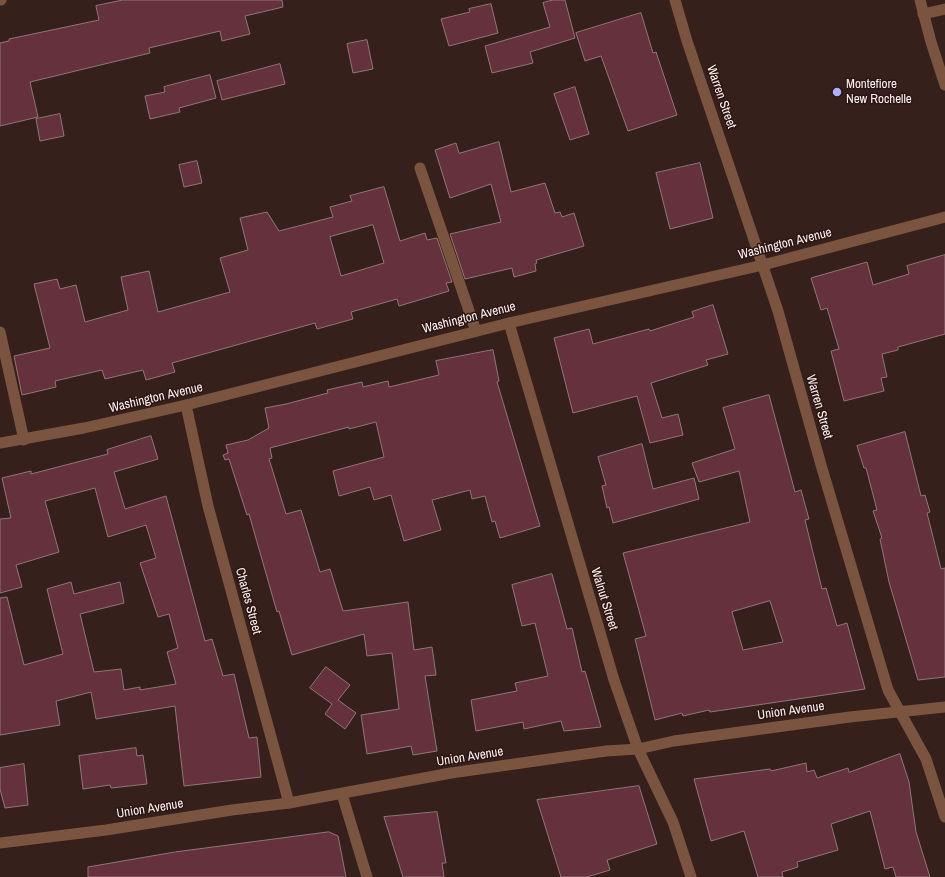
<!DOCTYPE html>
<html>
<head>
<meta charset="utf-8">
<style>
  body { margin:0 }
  canvas { display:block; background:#35201c }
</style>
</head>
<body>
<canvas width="945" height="877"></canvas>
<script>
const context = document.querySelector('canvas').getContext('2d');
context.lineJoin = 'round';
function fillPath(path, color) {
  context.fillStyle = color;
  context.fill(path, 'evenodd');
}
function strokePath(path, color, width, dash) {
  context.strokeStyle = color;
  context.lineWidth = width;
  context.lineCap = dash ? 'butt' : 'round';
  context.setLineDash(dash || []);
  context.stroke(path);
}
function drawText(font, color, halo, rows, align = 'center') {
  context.font = font + ' "Archivo Narrow",sans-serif';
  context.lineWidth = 3;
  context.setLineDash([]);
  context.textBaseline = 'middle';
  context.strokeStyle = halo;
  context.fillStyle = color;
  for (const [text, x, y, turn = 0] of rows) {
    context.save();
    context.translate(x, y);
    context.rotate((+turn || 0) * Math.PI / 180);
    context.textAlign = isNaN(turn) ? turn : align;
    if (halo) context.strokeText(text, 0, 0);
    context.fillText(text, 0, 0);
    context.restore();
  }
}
const building = new Path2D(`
  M123,0H282L283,7L245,16L250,34L222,41L220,31L149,48L150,53L30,82L38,117L0,126V43L9,41V39L99,20L96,6Z
  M553,0H565L575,38L530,52L533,63L492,73L485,46L550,27L543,3Z
  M491,4L498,33L449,46L441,19L470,12L469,9Z
  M641,13L653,53L656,52L677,115L628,131L601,56L585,61L576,33Z
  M367,40L373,69L353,73L347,44Z
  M280,64L285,84L222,100L217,81Z
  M210,75L216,98L179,108L180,112L150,119L145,96L165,92L164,87Z
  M575,87L589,134L570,140L554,94Z
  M60,114L64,136L40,141L36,119Z
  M499,142L511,192L545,183L555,213L560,212L562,217L574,213L584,246L536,260L537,263L535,264L536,271L514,277L512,268L465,279L450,234L501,222L491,184L450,198L435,150L456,143L459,153Z
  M197,161L202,183L184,187L179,165Z
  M700,163L713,218L670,229L656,173Z
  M384,187L400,241L425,233L427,240L437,238L452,282L446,283L449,291L399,306L397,299L351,312L353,319L317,329L315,323L172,363L175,372L146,380L143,370L105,379L102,370L55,381L56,387L22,395L14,356L50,348L34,284L57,279L60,289L76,285L85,322L128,310L121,277L149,271L158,312L230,292L220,258L248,250L240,218L267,212L279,231L333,217L330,207L352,201L350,196ZM373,225L384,263L341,276L330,237Z
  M945,255V334L898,347V350L882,354L887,377L881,378L884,391L844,401L831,351L839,349L827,308L821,310L811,278L867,262L873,285L909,274L907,266Z
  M713,305L728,354L706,360L708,365L651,383L662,418L678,414L683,435L650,443L637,396L573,413L554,338L589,329L593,344L649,329L650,331L694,317L692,312Z
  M493,350L499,381L497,382L540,526L500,538L495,521L492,522L485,496L472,499L470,490L432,500L441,530L404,541L391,495L374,500L370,487L339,496L333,471L384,457L376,422L349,429V427L270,448L272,458L269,459L286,514L301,510L320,572L330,569L343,611L408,602L414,650L432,647L436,675L425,676L437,751L413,755L411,746L367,754L361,715L399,709L392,653L367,656L364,634L292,655L279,611L277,612L249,514L247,515L229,459L225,460L223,455L228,453L226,445L248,440L269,428L265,408L286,404L328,393L327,390L362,382L363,387L388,381L389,387L439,375L436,361Z
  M769,395L795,492L801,490L809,519L805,520L822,589L826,588L837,626L847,623L865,689L710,712L709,710L683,716L682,713L655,720L635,639L646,636L623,553L750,522L739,471L699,482L692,463L735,449L723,408ZM770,601L783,642L743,650L732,612Z
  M905,432L921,496L925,495L930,512L927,513L941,569L945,568V677L918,680L889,582L880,539L882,538L873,511L877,510L866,468H864L857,446Z
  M151,436L158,459L114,472L125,509L166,496L205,641L212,639L223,676L234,674L249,738L257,737L261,777L184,786L175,706L96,719L91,692L56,701L60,725L0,735V598L7,597L24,665L63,654L47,589L71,582L74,594L120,582L124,603L80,614L94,672L121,669L124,690L140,687V690L176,684L167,652L178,648L169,614L158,617L140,563L156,558L146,525L108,537L95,488L45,501L59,552L16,565L22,587L0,593V519L11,518L2,478L31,471V474L108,454L107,450Z
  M642,444L653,489L694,478L699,499L613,523L609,507L607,508L602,486L606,485L598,457Z
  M552,574L567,629L572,628L582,672L585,671L601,727L564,731L561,721L524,729L523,722L476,731L471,700L517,691L515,683L548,676L535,623L522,626L512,585Z
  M326,667L350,685L338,700L356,713L345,729L325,714L332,704L310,688Z
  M136,748L137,756L143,755L147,784L111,788L110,785L83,789L79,756Z
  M900,754L909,782L916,832L930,877H896L893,867L885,869L870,811L831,824L838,850L797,862L798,867L782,872L783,877H758L744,831L711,841L694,779L770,769L771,771L806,763L807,772L814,770L817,778L848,768L849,772Z
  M24,764L28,805L5,808L0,789V768Z
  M639,786L657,844L607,860L610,870L587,877H561L537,800Z
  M437,812L446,863H442L444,877H403L384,817Z
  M329,832L338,836L346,877H88V867L175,852Z`);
fillPath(building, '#64313c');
strokePath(building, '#91757a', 1);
strokePath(new Path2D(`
  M923,14L945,9
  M420,168L476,331
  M0,332L24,440`), '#7a543e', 11);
strokePath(new Path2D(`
  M0,0H1
  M675,0L687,41L778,311L821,465L888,690L926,759L945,817
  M920,0L931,42L945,85
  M509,323L614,680L638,749L673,822L691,877
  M186,405L208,506L289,803
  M342,794L367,877`), '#7a543e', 11);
strokePath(new Path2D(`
  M0,443L84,428L186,405L509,323L763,265L945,217
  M0,843L106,830L232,810L289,803L451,773L606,751L638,749L674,741L850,717L945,707`), '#7a543e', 11);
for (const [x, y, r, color] of [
  [837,92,5,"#aab0fb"]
]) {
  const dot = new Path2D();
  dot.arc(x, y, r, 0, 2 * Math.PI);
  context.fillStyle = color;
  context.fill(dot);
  strokePath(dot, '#2b1613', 1.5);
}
drawText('13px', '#fdf1ef', '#2b1613', [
  ["Montefiore",846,85],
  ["New Rochelle",846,100]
], 'left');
drawText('13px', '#fdf1ef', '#2b1613', [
  ["Warren Street",721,97,71],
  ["Washington Avenue",785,244,-14],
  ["Washington Avenue",469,318,-14],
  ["Washington Avenue",156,398,-13],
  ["Warren Street",819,407,74],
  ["Walnut Street",604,599,73],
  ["Charles Street",248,601,75],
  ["Union Avenue",791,711,-8],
  ["Union Avenue",470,757,-9],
  ["Union Avenue",150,809,-9]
]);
</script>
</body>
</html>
